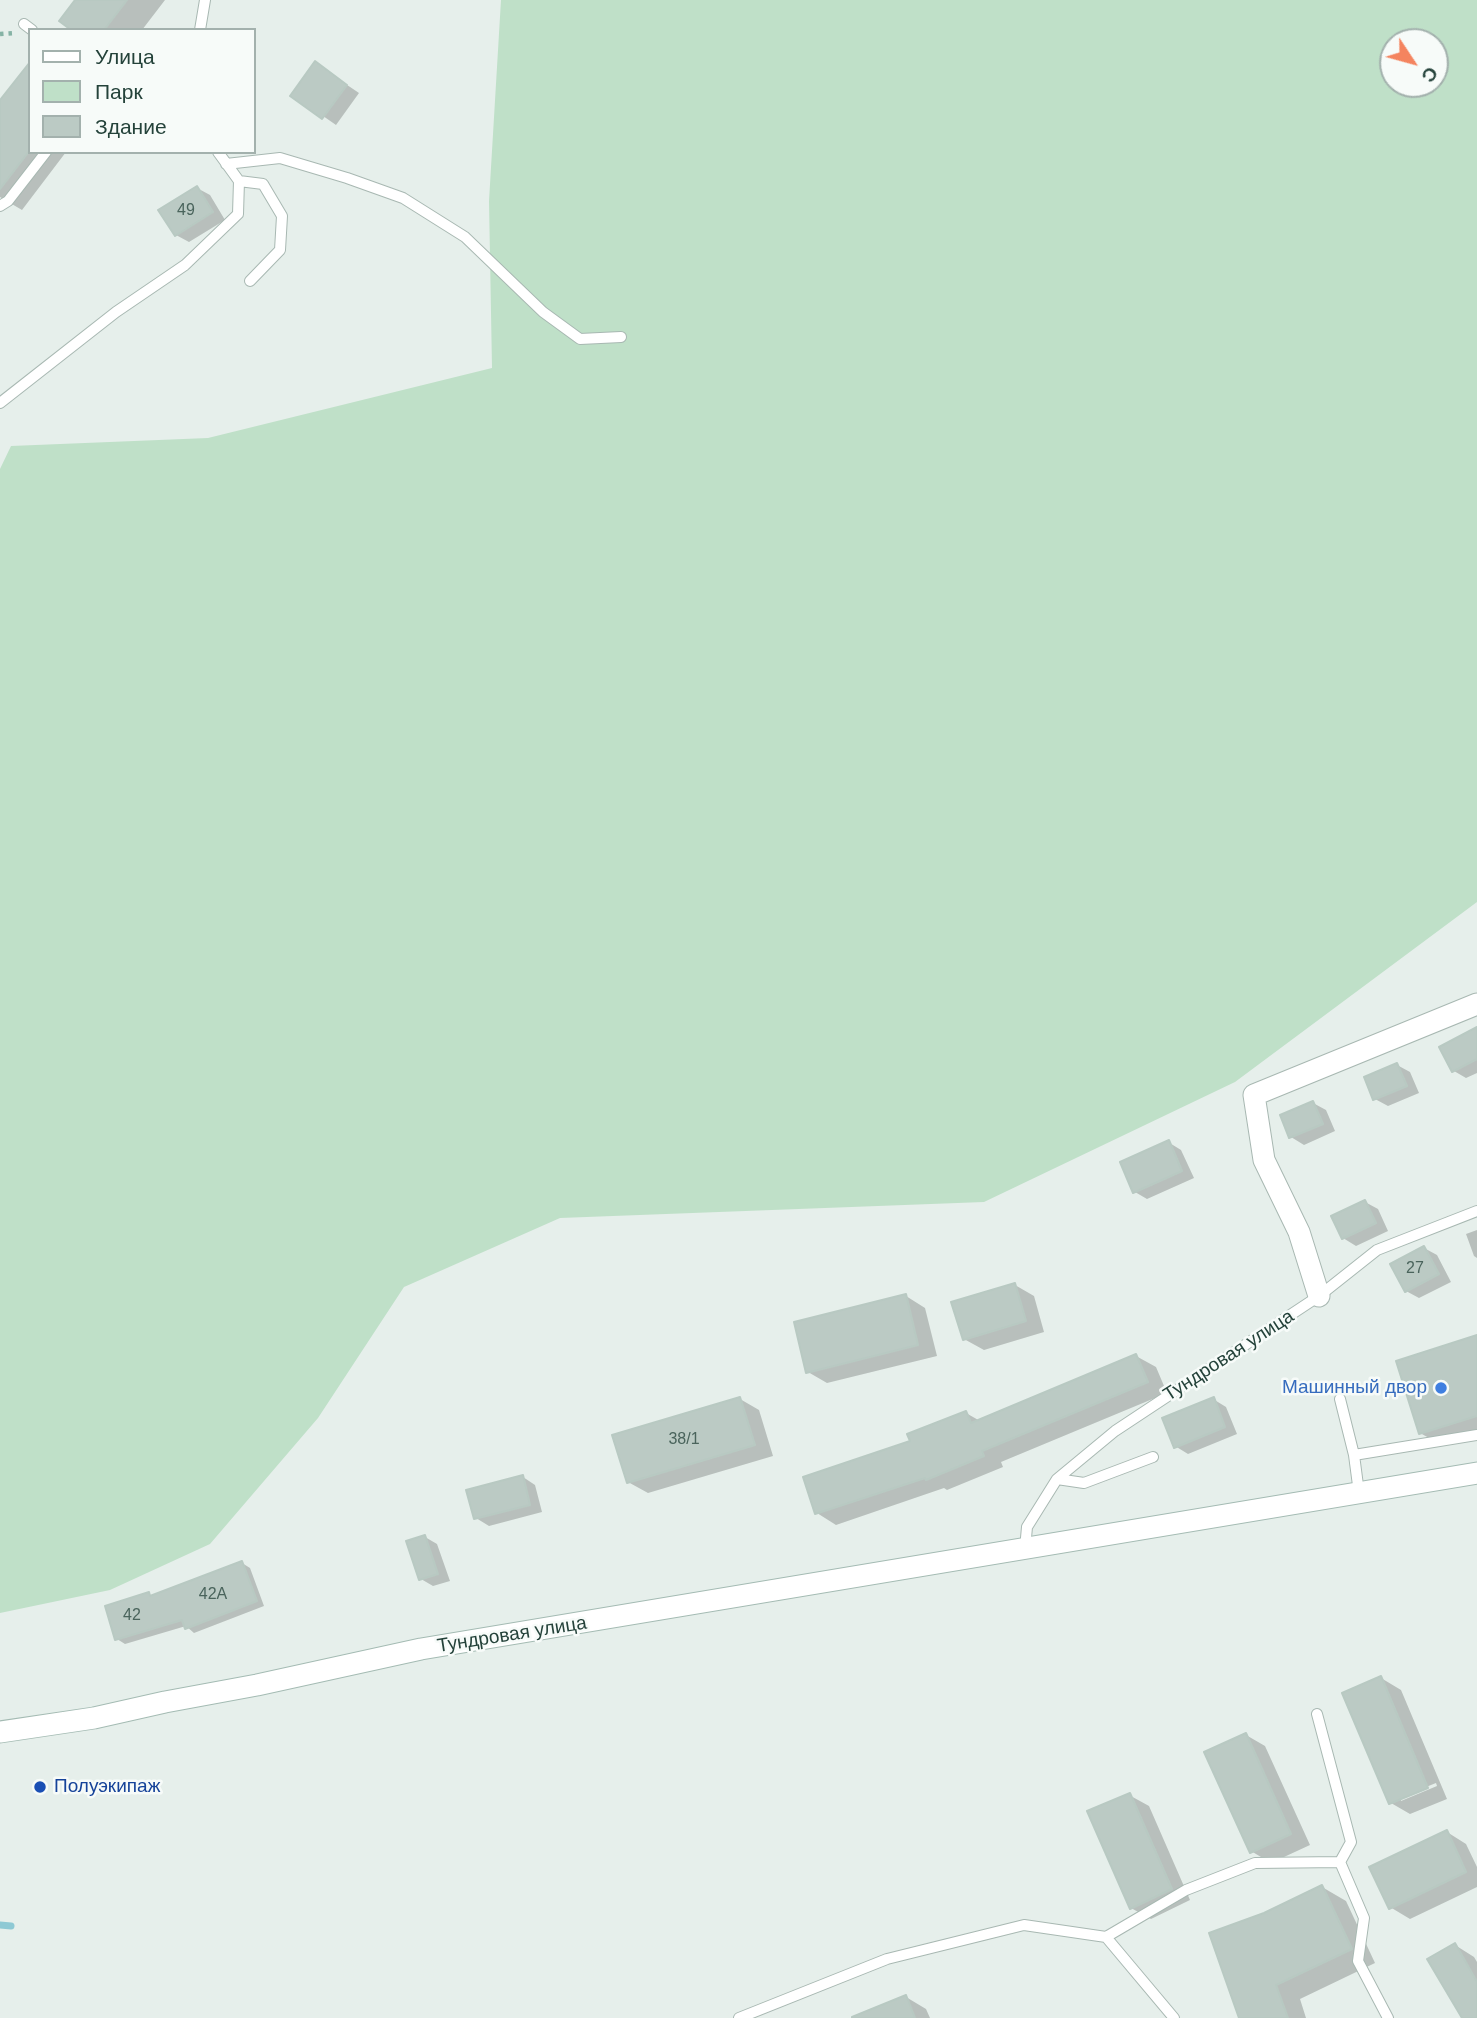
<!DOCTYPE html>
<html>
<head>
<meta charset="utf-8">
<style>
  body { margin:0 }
  #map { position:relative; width:1477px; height:2018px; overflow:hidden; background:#e6efeb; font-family:Arial,sans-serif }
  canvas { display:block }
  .legend { position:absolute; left:28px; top:28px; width:228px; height:126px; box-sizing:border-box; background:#f7fbf9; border:2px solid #a3b1ad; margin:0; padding:9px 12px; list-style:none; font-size:21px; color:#24423a }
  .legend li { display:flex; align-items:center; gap:14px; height:35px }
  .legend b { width:35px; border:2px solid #a3b1ad }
  .north { position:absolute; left:1379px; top:28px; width:70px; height:70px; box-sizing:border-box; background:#f7fbf9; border:2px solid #a3b1ad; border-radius:50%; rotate:126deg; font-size:19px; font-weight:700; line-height:28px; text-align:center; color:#24423a }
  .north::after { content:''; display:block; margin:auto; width:24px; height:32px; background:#f4845f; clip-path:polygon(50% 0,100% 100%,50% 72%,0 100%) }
</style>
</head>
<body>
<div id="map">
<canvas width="1477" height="2018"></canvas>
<ul class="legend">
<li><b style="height:9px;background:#fff"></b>Улица</li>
<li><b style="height:19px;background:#bfe0c8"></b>Парк</li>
<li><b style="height:19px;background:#bbcac4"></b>Здание</li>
</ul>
<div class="north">С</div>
</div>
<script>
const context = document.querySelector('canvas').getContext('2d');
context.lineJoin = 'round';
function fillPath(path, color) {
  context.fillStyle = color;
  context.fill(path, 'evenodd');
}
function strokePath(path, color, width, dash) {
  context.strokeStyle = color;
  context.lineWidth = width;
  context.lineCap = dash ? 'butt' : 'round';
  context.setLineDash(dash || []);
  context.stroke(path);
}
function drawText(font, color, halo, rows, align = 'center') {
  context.font = font + ' Arial,sans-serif';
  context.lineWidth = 5;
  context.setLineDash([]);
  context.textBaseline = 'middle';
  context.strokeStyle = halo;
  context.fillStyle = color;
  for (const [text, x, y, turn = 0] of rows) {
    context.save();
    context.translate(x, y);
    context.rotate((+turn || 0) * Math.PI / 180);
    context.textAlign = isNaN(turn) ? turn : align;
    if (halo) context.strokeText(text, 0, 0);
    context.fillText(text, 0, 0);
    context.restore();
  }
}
fillPath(new Path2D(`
  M501,0H1477V902L1235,1082L984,1202L560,1218L404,1287L318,1418L210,1544L110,1590L0,1613V469L11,446L208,438L492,368L489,201ZM1393,42H1435V84H1393Z`), '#bfe0c8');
fillPath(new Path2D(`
  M77,0H165L142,30H74Z
  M316,64L359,93L336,125L293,95Z
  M30,65V152H66L22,210L0,197V103Z
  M197,188L210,195L225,220L189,242L176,235Z
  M1477,1029V1073L1466,1078L1454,1071Z
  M1397,1065L1410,1072L1419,1093L1388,1106L1375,1099Z
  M1313,1103L1326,1110L1335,1131L1304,1145L1291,1137Z
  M1168,1142L1181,1150L1194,1178L1147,1199L1135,1192Z
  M1365,1202L1378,1209L1388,1231L1356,1246L1343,1238Z
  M1477,1230V1258L1474,1256L1466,1234Z
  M1424,1248L1437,1255L1451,1282L1419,1298L1406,1291Z
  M1015,1285L1034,1296L1044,1332L984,1350L964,1339Z
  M906,1296L925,1308L937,1356L827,1383L808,1372Z
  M1477,1337V1433L1440,1444L1420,1433Z
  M1136,1356L1156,1367L1167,1393L1001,1462L1003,1467L947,1490L944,1488L836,1525L817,1513L913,1442L966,1413L980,1421Z
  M740,1399L759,1410L773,1456L648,1493L628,1482Z
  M1213,1399L1226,1407L1237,1434L1188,1454L1175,1446Z
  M523,1477L535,1485L542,1512L489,1526L476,1518Z
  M425,1537L437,1544L450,1581L433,1586L421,1579Z
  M242,1563L250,1568L264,1606L194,1633L186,1626L125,1644L117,1639L149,1594L153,1597Z
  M1381,1678L1401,1690L1447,1799L1410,1814L1391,1803ZM1436,1783L1437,1786L1401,1801V1797Z
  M1246,1735L1265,1746L1310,1845L1271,1863L1251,1851Z
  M1129,1795L1149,1806L1190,1900L1151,1919L1131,1908Z
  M1447,1832L1466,1844L1477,1867V1887L1410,1919L1390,1907Z
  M1322,1887L1346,1901L1375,1963L1300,1999L1306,2018H1241L1264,1915Z
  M1455,1945L1474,1957L1477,1962V2018H1464Z
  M906,1997L926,2009L930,2018H854Z`), '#0003');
strokePath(new Path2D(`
  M0,1925L11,1926`), '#8ec9d4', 7);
const building = new Path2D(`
  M75,0H127L104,30H71L59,21Z
  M315,61L347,85L322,119L290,96Z
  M30,62V150L0,189V100Z
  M197,186L213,212L175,236L158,210Z
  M1477,1027V1059L1452,1072L1439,1047Z
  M1397,1063L1407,1086L1373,1100L1364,1077Z
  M1313,1101L1323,1124L1289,1138L1280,1115Z
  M1169,1140L1182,1171L1133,1193L1120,1162Z
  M1365,1200L1376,1223L1342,1239L1331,1216Z
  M1424,1246L1439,1274L1405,1292L1390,1264Z
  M1015,1283L1026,1321L963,1340L951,1302Z
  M906,1294L918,1345L806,1373L794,1322Z
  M1477,1335V1416L1419,1434L1396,1361Z
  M1136,1354L1148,1382L982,1451L984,1456L926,1480L925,1478L815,1514L803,1477L910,1441L907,1434L966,1411L971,1423Z
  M740,1397L755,1445L627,1483L612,1435Z
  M1214,1397L1225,1427L1174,1448L1162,1418Z
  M523,1475L530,1505L474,1519L466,1490Z
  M425,1535L438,1574L419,1580L406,1541Z
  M242,1561L257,1601L185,1629L182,1620L115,1640L105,1606L149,1592L150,1596Z
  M1381,1676L1428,1788L1389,1804L1342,1693Z
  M1246,1733L1291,1834L1250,1853L1204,1752Z
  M1130,1793L1172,1889L1130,1909L1087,1811Z
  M1447,1830L1466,1872L1389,1909L1369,1867Z
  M1322,1885L1352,1949L1276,1985L1288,2018H1239L1209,1933L1264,1913Z
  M1455,1943L1477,1982V2018H1462L1427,1959Z
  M906,1995L915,2018H852V2017Z`);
fillPath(building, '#bbcac4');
strokePath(building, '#b8c9c2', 2);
const lane = new Path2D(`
  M24,24L32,30
  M200,30L205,0
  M226,164L280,158L347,178L403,198L465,237L543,312L580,339L621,337
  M239,181L263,184L282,216L280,250L250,281
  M0,206L8,201L46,152
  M0,403L116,312L185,265L238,214L239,181L218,152
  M1340,1399L1354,1455L1359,1493
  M1354,1455L1477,1435
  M1057,1479L1084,1483L1153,1457
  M1025,1549L1027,1527L1057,1479L1115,1431L1319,1296L1377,1250L1477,1211
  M1317,1714L1351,1842L1340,1862
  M1106,1937L1186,1890L1255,1863L1340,1862L1364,1918L1358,1961L1388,2018
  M739,2018L887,1959L1024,1925L1106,1937L1174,2018`);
const street = new Path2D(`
  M1319,1296L1299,1232L1264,1160L1254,1095L1477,1004`);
const secondary = new Path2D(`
  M0,1732L94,1718L165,1702L257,1685L421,1649L1477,1473`);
strokePath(lane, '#a8b8b2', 12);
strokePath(street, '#a8b8b2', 23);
strokePath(secondary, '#a4bbb3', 23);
strokePath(new Path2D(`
  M0,34L14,33`), '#86b3a5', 4.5, [3.5, 5]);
strokePath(lane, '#fff', 10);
strokePath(street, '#fff', 21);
strokePath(secondary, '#fff', 21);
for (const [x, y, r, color] of [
  [1441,1388,7,"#3f7fe0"],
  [40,1787,7,"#1a4fb4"]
]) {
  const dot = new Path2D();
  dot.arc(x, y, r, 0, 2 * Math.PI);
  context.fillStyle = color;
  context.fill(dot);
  strokePath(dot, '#f7fbf9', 2.5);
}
drawText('16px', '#4a645c', null, [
  ["49",186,211],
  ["27",1415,1269],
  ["38/1",684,1440],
  ["42А",213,1595],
  ["42",132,1616]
]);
drawText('19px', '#24423a', '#f7fbf9', [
  ["Тундровая улица",1229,1356,-33],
  ["Тундровая улица",512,1635,-9]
]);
drawText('19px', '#366cbe', '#f7fbf9', [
  ["Машинный двор",1427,1388]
], 'right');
drawText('19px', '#164399', '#f7fbf9', [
  ["Полуэкипаж",54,1787]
], 'left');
</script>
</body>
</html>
